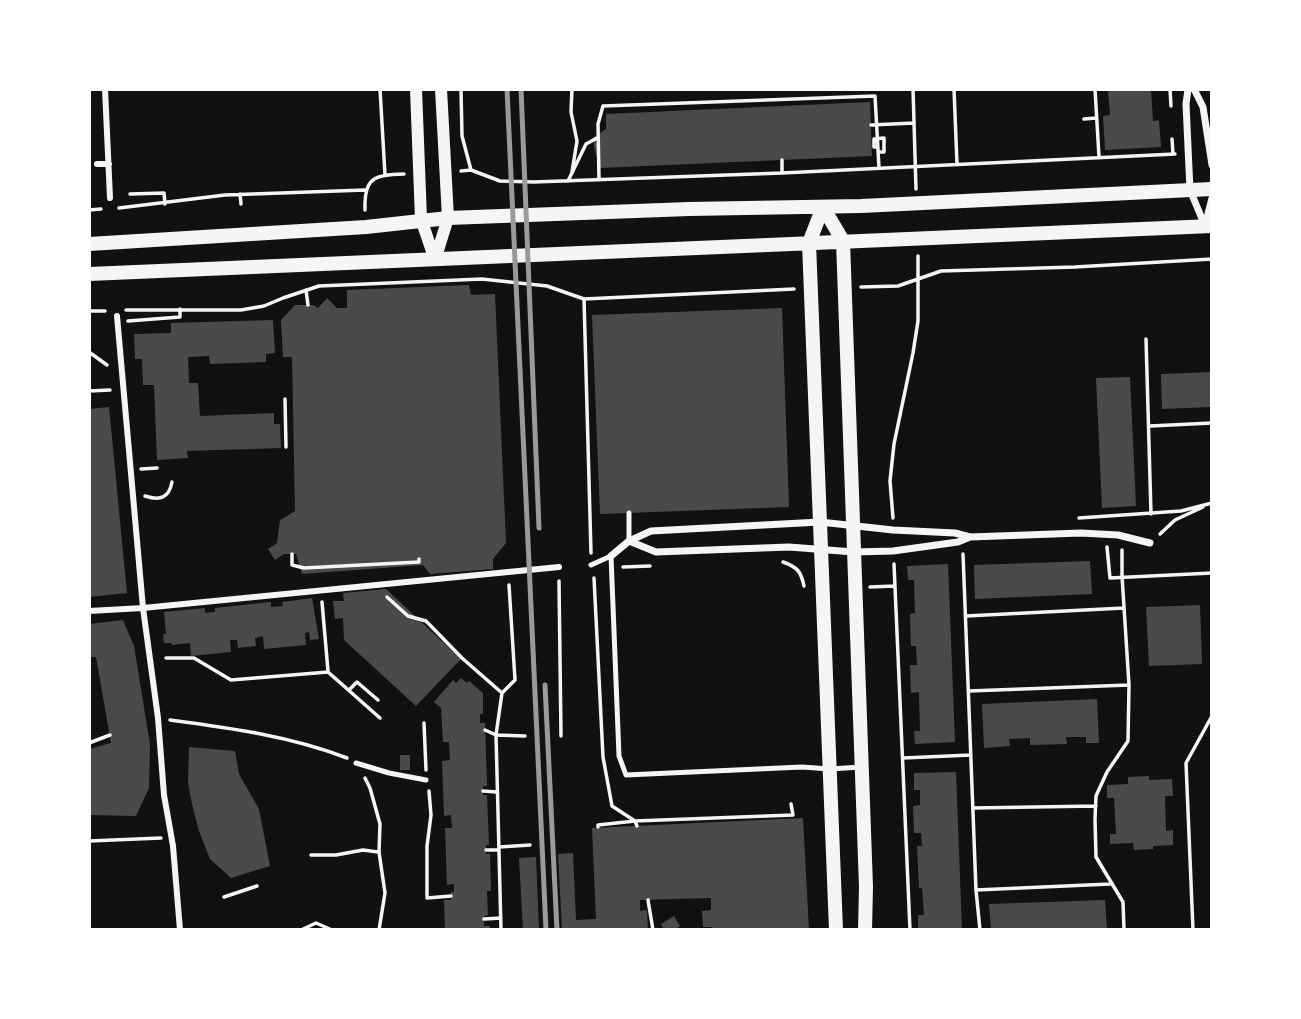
<!DOCTYPE html>
<html>
<head>
<meta charset="utf-8">
<style>
  body { margin:0 }
  #map { position:relative; width:1301px; height:1019px; overflow:hidden; background:#111; font-family:Signika,sans-serif }
  canvas { display:block }
  .frame { position:absolute; inset:0; border:91px solid #fff; pointer-events:none }
</style>
</head>
<body>
<div id="map">
<canvas width="1301" height="1019"></canvas>
<div class="frame"></div>
</div>
<script>
const context = document.querySelector('canvas').getContext('2d');
context.lineJoin = 'round';
function fillPath(path, color) {
  context.fillStyle = color;
  context.fill(path, 'evenodd');
}
function strokePath(path, color, width, dash) {
  context.strokeStyle = color;
  context.lineWidth = width;
  context.lineCap = dash ? 'butt' : 'round';
  context.setLineDash(dash || []);
  context.stroke(path);
}
fillPath(new Path2D(`
  M1108,89H1151L1153,121L1159,120L1161,147L1105,150L1103,116L1110,115Z
  M870,102L872,156L600,168L594,147V137L606,129V114Z
  M469,285L471,295L495,294L506,543L493,559V569L430,574L423,565L302,574L296,554H284L275,560L268,549L277,543L280,520L295,511L292,357H283L281,320L295,305H313L318,308L327,298L337,308H347V290Z
  M782,308L789,507L600,514L592,315Z
  M273,320L275,353L266,354V362L210,364L209,356L188,357L189,383H198L200,416L274,413V424H280L281,448L187,451L188,458L157,460L154,385H143L142,359H135L134,334L171,333V323Z
  M1212,372V407L1162,409L1161,374Z
  M1130,377L1136,506L1102,508L1096,378Z
  M109,407L127,593L89,597V409Z
  M1090,561L1092,594L975,599L974,565Z
  M948,564L955,742L915,744L914,731H920L919,692L911,693L910,665H917L916,646H911L910,614L915,613L914,580H908L907,566Z
  M386,589L461,659L416,706L344,640L343,618L335,619L333,601H344L343,593Z
  M312,598L319,639L310,640L309,632L305,633L306,645L264,649L263,636L255,638L256,646L238,648L237,640H230L231,652L191,656L190,643L172,645L171,643H164L163,634H166L164,612L205,608V613L215,612V608L271,602V607L283,606L282,602Z
  M1200,605L1202,664L1149,666L1146,607Z
  M123,620L134,646L150,744L149,788L136,816L89,815V749L111,743L96,657H89V624Z
  M461,678L467,683L469,681L483,693V714H480V723H485L487,786H483V795H487L489,845H486V854H490L491,891H487L488,915L484,916V926H490V930H445L444,900H451V892H454V884L447,885L445,828H452L451,815L444,816L442,761L450,760L449,742H443L441,708L434,702L453,680L456,683Z
  M1097,699L1099,743H1086V737H1066L1067,744L1030,745V738L1009,739L1010,746L984,748L982,704Z
  M189,747L235,751L239,774L259,809L270,866L231,878L210,859L199,831L192,804L188,783Z
  M400,755H410V770H400Z
  M956,772L962,930H918V915H924L922,888H919L917,846H922L921,833H914L913,806L920,805V790H914V773Z
  M1149,776V780L1172,779L1173,796H1165L1166,831L1173,830V845L1153,846V849L1134,850L1133,843L1110,844V834H1116L1114,798H1107V785L1128,784V777Z
  M803,818L809,930H712V927H703L702,911L711,910V898L640,900V911L647,910L648,930H562L558,854L573,853L576,920L596,919L592,828Z
  M536,857L539,930H523L519,858Z
  M1105,900L1107,930H991L989,904Z
  M674,916L680,926L674,930H664L661,924Z`), '#4a4a4a');
strokePath(new Path2D(`
  M380,89L385,175
  M461,89L462,136L471,170
  M572,89L571,112L577,141L572,172
  M913,89L916,189
  M954,89L957,164
  M1095,89L1099,157
  M1170,89L1171,106
  M1084,119L1096,118
  M871,125L914,123
  M1172,139L1173,154
  M878,147H874V139L884,138V152H878
  M782,160V173
  M461,171L471,170L500,181L534,182L782,173L1175,154
  M599,179L598,124L603,106L875,96L879,168
  M568,181L586,144L597,138
  M130,194L164,193L165,204
  M240,194L241,204
  M119,208L225,195L365,190
  M89,210L101,209
  M365,210C364,178 373,175 404,174
  M861,287L898,286L941,271L1075,267L1212,259
  M306,290L308,305
  M584,299L591,553
  M126,310H241L264,306L283,298L319,286L482,279L547,286L584,299L794,289
  M89,311H105
  M128,321L180,317V309
  M1146,339L1151,514
  M89,352L107,365
  M89,391L110,390
  M285,399L286,447
  M1150,426L1212,423
  M141,469L157,468
  M145,496C160,501 169,498 172,482
  M893,518L890,481L894,444L913,353L918,321V256
  M1079,518L1181,511L1212,503
  M1160,534L1175,520L1203,507
  M1107,547L1110,578L1212,573
  M1122,550V576L1129,685L1128,741L1107,772L1096,796L1095,819L1096,857L1123,902L1124,930
  M292,554V565L304,568L419,562V559
  M963,554L976,890L980,930
  M783,562C797,567 801,571 804,586
  M894,564L910,930
  M623,567L650,566
  M594,578L603,757L612,806L635,821L637,826
  M559,581L561,736
  M870,587L894,586
  M387,597L408,616L426,621L462,658L502,693
  M322,602L328,671
  M966,616L1124,608
  M166,658H194L231,680L328,672L380,718
  M349,690L357,682L378,700
  M969,691L1129,685
  M170,720C230,728 290,736 347,758
  M424,723L426,770
  M485,730L496,735L525,736
  M89,743L110,735
  M903,758L971,755
  M365,778L370,788L380,824L379,852L385,893L379,930
  M429,791L431,815L427,846V898L451,896
  M483,791L497,792
  M973,808L1096,806
  M598,827V825L635,821L793,815L791,804
  M89,841L161,838
  M499,847L530,845
  M486,850H499
  M311,855H336L363,850L378,852
  M976,890L1110,884
  M224,897L257,886
  M648,900L653,930
  M484,919L501,918
  M301,930L316,923L332,930
  M501,930L496,735L502,693L515,680L509,585
  M1193,930L1186,763L1212,716`), '#f5f5f5', 3.5);
strokePath(new Path2D(`
  M629,513V541
  M591,565L611,556L619,756L626,775L802,767L830,769L861,767
  M356,763L389,773L426,780`), '#f5f5f5', 5);
strokePath(new Path2D(`
  M105,89L110,198
  M97,164H109
  M117,316L143,608L158,718L164,795L173,846L180,930
  M89,611L143,608L559,567`), '#f5f5f5', 6);
strokePath(new Path2D(`
  M1188,89L1186,104L1190,190L1205,226
  M1194,89L1203,107L1212,165
  M1205,226L1212,198
  M629,541L656,552L789,547L854,552L893,551L958,542L970,537
  M611,556L629,541L651,531L820,522L893,530L955,533L970,537L1081,533L1118,535L1150,543`), '#f5f5f5', 7);
strokePath(new Path2D(`
  M416,89L421,219L435,260
  M435,260L448,218L441,89`), '#f5f5f5', 12);
strokePath(new Path2D(`
  M823,207L843,241L866,887L865,930
  M823,207L809,243L836,930
  M89,244L366,227L448,218L689,209L861,206L1212,189
  M89,274L1212,226`), '#f5f5f5', 14);
strokePath(new Path2D(`
  M507,89L546,930
  M521,89L539,528
  M545,685L557,930`), '#9a9a9a', 5);
</script>
</body>
</html>
